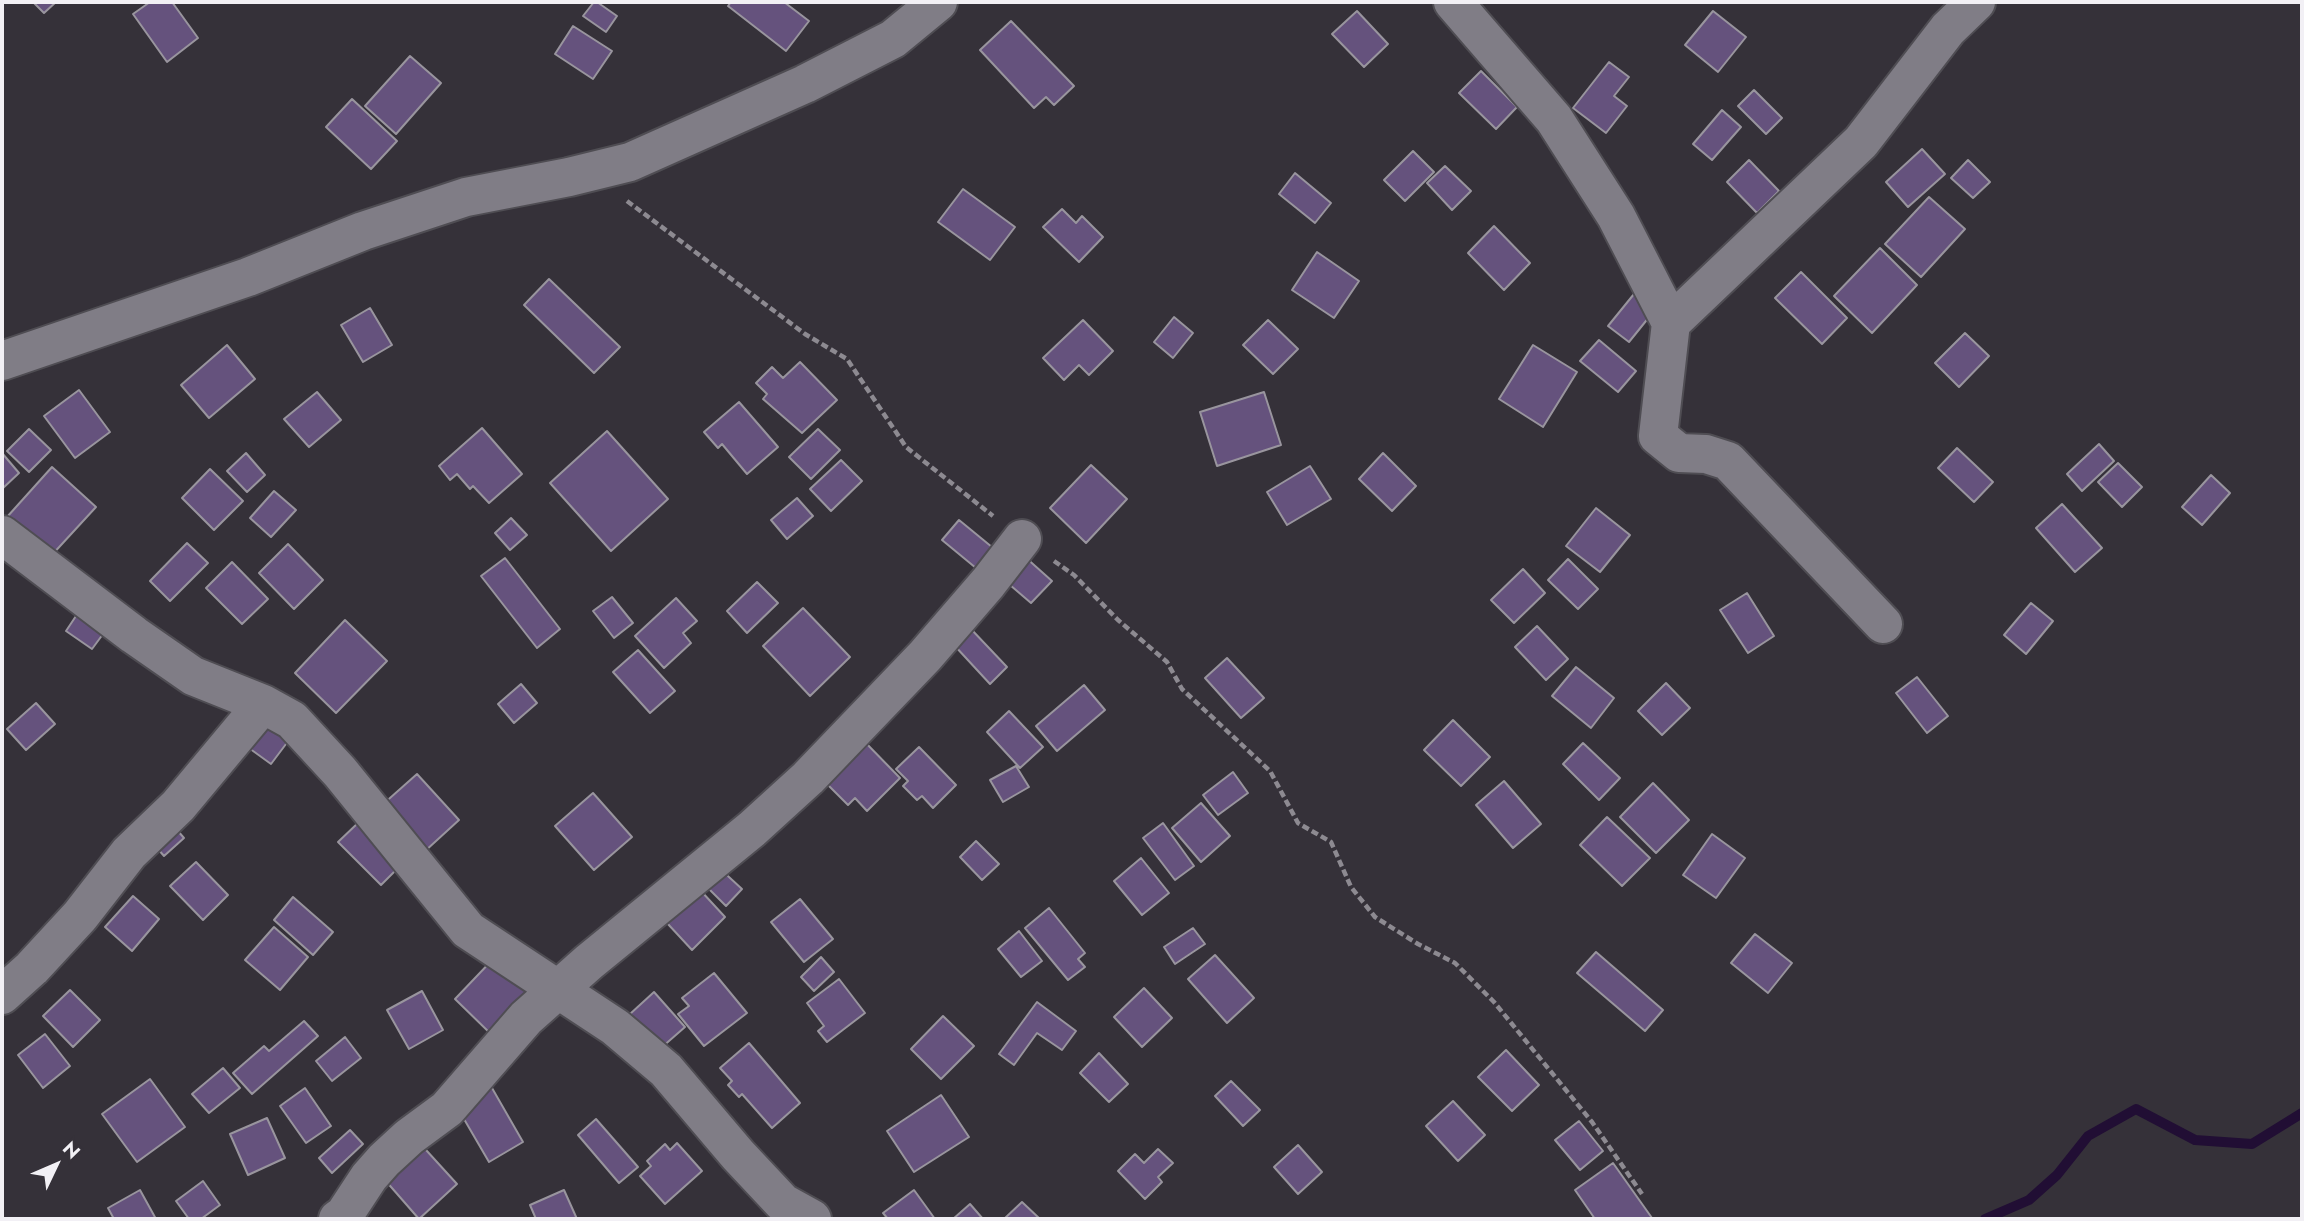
<!DOCTYPE html>
<html>
<head>
<meta charset="utf-8">
<style>
  body { margin:0 }
  #map { position:relative; width:2304px; height:1221px; overflow:hidden; background:#353139; font-family:Jost,sans-serif }
  canvas { display:block }
  .frame { position:absolute; inset:0; border:4px solid #f2f0f5; pointer-events:none }
  .north { position:absolute; left:21px; top:1130px; width:70px; height:70px; -webkit-text-stroke:5px #353139; paint-order:stroke; rotate:46deg; font-size:19px; font-weight:700; line-height:28px; text-align:center; color:#f2f0f5 }
  .north::after { content:''; display:block; margin:auto; width:24px; height:32px; background:#f2f0f5; clip-path:polygon(50% 0,100% 100%,50% 72%,0 100%) }
</style>
</head>
<body>
<div id="map">
<canvas width="2304" height="1221"></canvas>
<div class="frame"></div>
<div class="north">N</div>
</div>
<script>
const context = document.querySelector('canvas').getContext('2d');
context.lineJoin = 'round';
function strokePath(path, color, width, dash) {
  context.strokeStyle = color;
  context.lineWidth = width;
  context.lineCap = dash ? 'butt' : 'round';
  context.setLineDash(dash || []);
  context.stroke(path);
}
function fillPath(path, color) {
  context.fillStyle = color;
  context.fill(path, 'evenodd');
}
strokePath(new Path2D(`
  M1985,1219L2029,1200L2057,1175L2088,1136L2136,1109L2195,1140L2252,1144L2302,1113`), '#210e34', 10);
const building = new Path2D(`
  M33,2H56L44,13Z
  M150,2H172L198,38L167,62L133,14Z
  M594,2H597L617,16L606,32L583,16Z
  M731,2H784L809,21L786,51L728,6Z
  M1357,11L1388,44L1364,67L1332,34Z
  M1713,11L1746,37L1718,72L1685,45Z
  M1011,21L1074,86L1054,105L1046,97L1034,108L980,50Z
  M573,26L612,51L593,79L555,54Z
  M410,56L441,83L396,134L365,106Z
  M1609,62L1629,77L1614,96L1627,106L1606,133L1573,108Z
  M1481,71L1517,107L1496,129L1459,93Z
  M1754,90L1782,118L1766,134L1738,106Z
  M352,99L397,141L371,169L326,127Z
  M1722,110L1741,127L1712,160L1693,144Z
  M1922,149L1945,174L1908,207L1886,182Z
  M1413,151L1434,172L1405,201L1384,180Z
  M1749,160L1779,191L1757,213L1727,182Z
  M1968,160L1990,182L1973,198L1951,178Z
  M1445,166L1471,191L1452,210L1427,183Z
  M1295,173L1331,203L1315,223L1279,194Z
  M963,189L1015,227L990,260L938,222Z
  M1929,197L1965,229L1921,277L1885,244Z
  M1062,209L1076,223L1082,216L1103,237L1079,262L1043,227Z
  M1494,226L1530,263L1504,290L1468,253Z
  M1880,248L1917,285L1872,333L1834,296Z
  M1317,252L1359,281L1334,318L1292,290Z
  M1801,272L1847,318L1822,344L1775,298Z
  M549,279L620,347L594,373L524,305Z
  M1634,294L1654,311L1629,342L1608,326Z
  M370,308L392,345L363,362L341,325Z
  M1174,317L1193,333L1173,358L1154,342Z
  M1083,320L1113,351L1089,375L1079,365L1064,380L1043,358Z
  M1268,320L1298,349L1273,374L1243,345Z
  M1965,333L1989,356L1959,387L1935,363Z
  M1599,340L1636,371L1618,392L1580,361Z
  M227,345L255,379L209,418L181,385Z
  M1533,345L1577,372L1543,427L1499,399Z
  M800,362L837,400L802,433L763,399L767,394L756,383L772,367L783,378Z
  M79,390L110,432L75,458L44,416Z
  M317,392L341,420L309,447L284,419Z
  M1264,392L1281,445L1217,466L1200,412Z
  M739,402L778,447L747,474L722,444L718,448L704,432Z
  M482,428L522,474L489,503L473,486L470,489L457,474L450,480L439,466Z
  M29,429L51,450L29,472L7,451Z
  M818,429L840,450L811,479L789,457Z
  M607,431L668,499L611,551L550,483Z
  M2099,444L2114,461L2082,491L2067,474Z
  M1957,448L1993,482L1974,502L1938,468Z
  M2,453L19,473L2,489Z
  M246,453L265,475L247,492L227,471Z
  M1383,453L1416,486L1392,511L1359,479Z
  M841,460L862,481L831,511L810,489Z
  M2118,463L2142,487L2122,507L2098,482Z
  M1091,465L1127,499L1086,543L1050,508Z
  M1310,466L1331,499L1287,525L1267,492Z
  M52,467L96,507L50,557L7,517Z
  M210,469L243,501L214,530L182,498Z
  M2211,475L2230,493L2202,525L2182,507Z
  M274,491L296,510L271,537L250,518Z
  M797,498L813,516L787,539L771,520Z
  M2062,504L2102,548L2075,572L2036,528Z
  M1596,508L1630,535L1600,572L1566,546Z
  M511,518L527,535L510,550L495,533Z
  M959,520L998,552L982,573L942,540Z
  M187,543L208,563L170,601L150,581Z
  M288,544L323,580L294,609L259,573Z
  M1024,556L1052,581L1031,603L1003,579Z
  M505,558L560,629L537,648L481,576Z
  M1568,559L1598,589L1578,609L1548,580Z
  M232,562L268,599L242,624L206,588Z
  M1523,569L1545,593L1514,623L1491,600Z
  M757,582L778,603L747,633L727,611Z
  M1747,593L1774,636L1748,653L1720,610Z
  M612,597L633,623L614,638L593,611Z
  M676,598L697,621L683,633L691,643L664,668L635,636Z
  M2031,603L2053,621L2026,654L2004,635Z
  M803,608L850,657L810,696L763,646Z
  M80,610L106,630L92,649L66,631Z
  M345,620L387,661L336,713L295,673Z
  M1537,626L1568,659L1546,680L1515,647Z
  M971,629L1007,667L990,684L954,645Z
  M638,650L675,691L650,713L613,672Z
  M1227,658L1264,698L1241,718L1205,678Z
  M1576,667L1614,698L1591,728L1552,696Z
  M1917,677L1948,716L1927,733L1896,693Z
  M1666,683L1690,708L1662,735L1638,711Z
  M521,684L537,703L514,723L498,704Z
  M1084,685L1105,710L1057,751L1036,726Z
  M36,703L55,724L26,750L7,729Z
  M1009,711L1043,747L1020,768L987,732Z
  M260,718L289,740L271,764L242,743Z
  M1453,720L1490,757L1461,786L1424,750Z
  M862,739L900,778L867,811L855,798L848,805L826,783Z
  M1583,743L1620,778L1599,800L1563,764Z
  M919,747L956,785L933,808L922,796L917,800L903,786L908,781L896,769Z
  M1016,766L1029,787L1003,802L990,780Z
  M1233,772L1248,793L1218,815L1203,795Z
  M417,774L459,820L424,852L381,806Z
  M1504,781L1541,824L1513,848L1476,805Z
  M1653,783L1689,820L1656,853L1620,817Z
  M593,793L632,837L594,870L555,826Z
  M1201,803L1230,836L1201,862L1172,828Z
  M1607,817L1650,858L1622,886L1580,845Z
  M359,822L400,866L381,885L338,842Z
  M171,823L184,838L164,856L151,841Z
  M1163,823L1194,866L1175,880L1143,838Z
  M1712,834L1745,858L1716,898L1683,875Z
  M976,841L999,864L982,880L960,857Z
  M1141,858L1169,893L1142,915L1114,881Z
  M196,862L228,895L203,920L170,886Z
  M717,866L742,889L726,906L702,882Z
  M701,891L725,917L692,950L667,923Z
  M133,896L159,919L132,951L105,927Z
  M293,897L333,932L313,955L274,920Z
  M800,899L833,939L804,962L771,922Z
  M1049,908L1085,953L1078,959L1085,967L1068,980L1025,928Z
  M274,927L308,957L280,990L245,960Z
  M1193,928L1205,944L1175,964L1164,947Z
  M1019,931L1042,961L1021,977L998,949Z
  M1755,934L1792,963L1768,993L1731,963Z
  M1596,952L1663,1010L1645,1031L1577,973Z
  M1215,955L1254,998L1227,1023L1188,979Z
  M496,956L536,994L494,1037L455,999Z
  M821,957L834,972L814,991L801,977Z
  M714,973L747,1013L704,1046L678,1014L689,1006L682,998Z
  M839,979L865,1013L827,1042L818,1031L824,1026L807,1003Z
  M1144,988L1172,1018L1142,1047L1114,1017Z
  M70,990L100,1020L73,1047L43,1016Z
  M422,991L443,1030L409,1049L387,1010Z
  M654,992L685,1027L661,1048L630,1014Z
  M1037,1002L1076,1031L1062,1050L1037,1033L1014,1065L999,1054Z
  M943,1016L974,1046L941,1079L911,1049Z
  M304,1021L318,1036L252,1094L233,1073L264,1046L269,1051Z
  M45,1034L70,1066L43,1088L18,1055Z
  M345,1037L361,1058L332,1081L316,1061Z
  M749,1043L800,1103L772,1128L742,1094L739,1097L728,1085L732,1081L720,1068Z
  M1506,1050L1539,1085L1512,1111L1478,1077Z
  M1099,1053L1128,1084L1109,1102L1080,1073Z
  M223,1068L240,1088L209,1113L192,1094Z
  M150,1079L185,1127L137,1162L102,1114Z
  M1231,1081L1260,1110L1243,1126L1215,1096Z
  M305,1088L331,1126L306,1143L280,1106Z
  M492,1088L523,1142L489,1162L457,1107Z
  M941,1095L969,1137L914,1172L887,1131Z
  M1453,1101L1485,1135L1458,1161L1426,1126Z
  M267,1118L285,1158L248,1175L230,1134Z
  M596,1119L638,1167L619,1183L578,1135Z
  M1579,1121L1603,1151L1580,1170L1555,1140Z
  M350,1130L363,1144L332,1173L319,1158Z
  M416,1139L457,1184L419,1219L378,1172Z
  M677,1143L702,1171L665,1204L640,1176L651,1166L647,1161L665,1144L670,1150Z
  M1298,1145L1322,1172L1298,1194L1274,1167Z
  M1158,1149L1173,1163L1158,1177L1162,1182L1145,1199L1118,1171L1135,1154L1144,1163Z
  M1613,1163L1652,1218L1651,1219H1595L1575,1190Z
  M203,1181L220,1205L201,1219H189L176,1201Z
  M140,1190L156,1219H114L108,1208Z
  M564,1190L577,1219H536L530,1205Z
  M914,1190L935,1219H888L883,1213Z
  M1022,1202L1040,1219H1004Z
  M970,1204L983,1219H953Z`);
fillPath(building, '#65527d');
strokePath(building, '#99959e', 2);
const minor = new Path2D(`
  M1453,2L1554,119L1616,216L1671,323L1658,436L1679,453L1706,454L1728,461L1883,624
  M1671,323L1861,142L1948,29L1976,2
  M2,361L248,277L363,231L466,197L569,177L630,162L805,84L893,39L938,2
  M2,535L134,635L193,676L263,704L292,720L340,772L468,930L615,1027L666,1070L738,1155L783,1203L812,1219
  M2,995L32,968L80,916L129,853L178,806L263,704
  M338,1219L344,1215L369,1177L384,1160L409,1137L447,1109L526,1018L589,962L752,829L808,778L925,656L988,583L1022,539`);
strokePath(minor, '#4f4d53', 42);
strokePath(new Path2D(`
  M627,201L805,334L847,359L906,447L993,516
  M1054,561L1074,575L1118,620L1167,662L1182,689L1270,771L1298,823L1331,842L1351,887L1375,917L1418,944L1455,963L1494,1002L1592,1122L1642,1194`), '#8d8a91', 4.5, [7, 3.5]);
strokePath(minor, '#807d86', 38);
</script>
</body>
</html>
